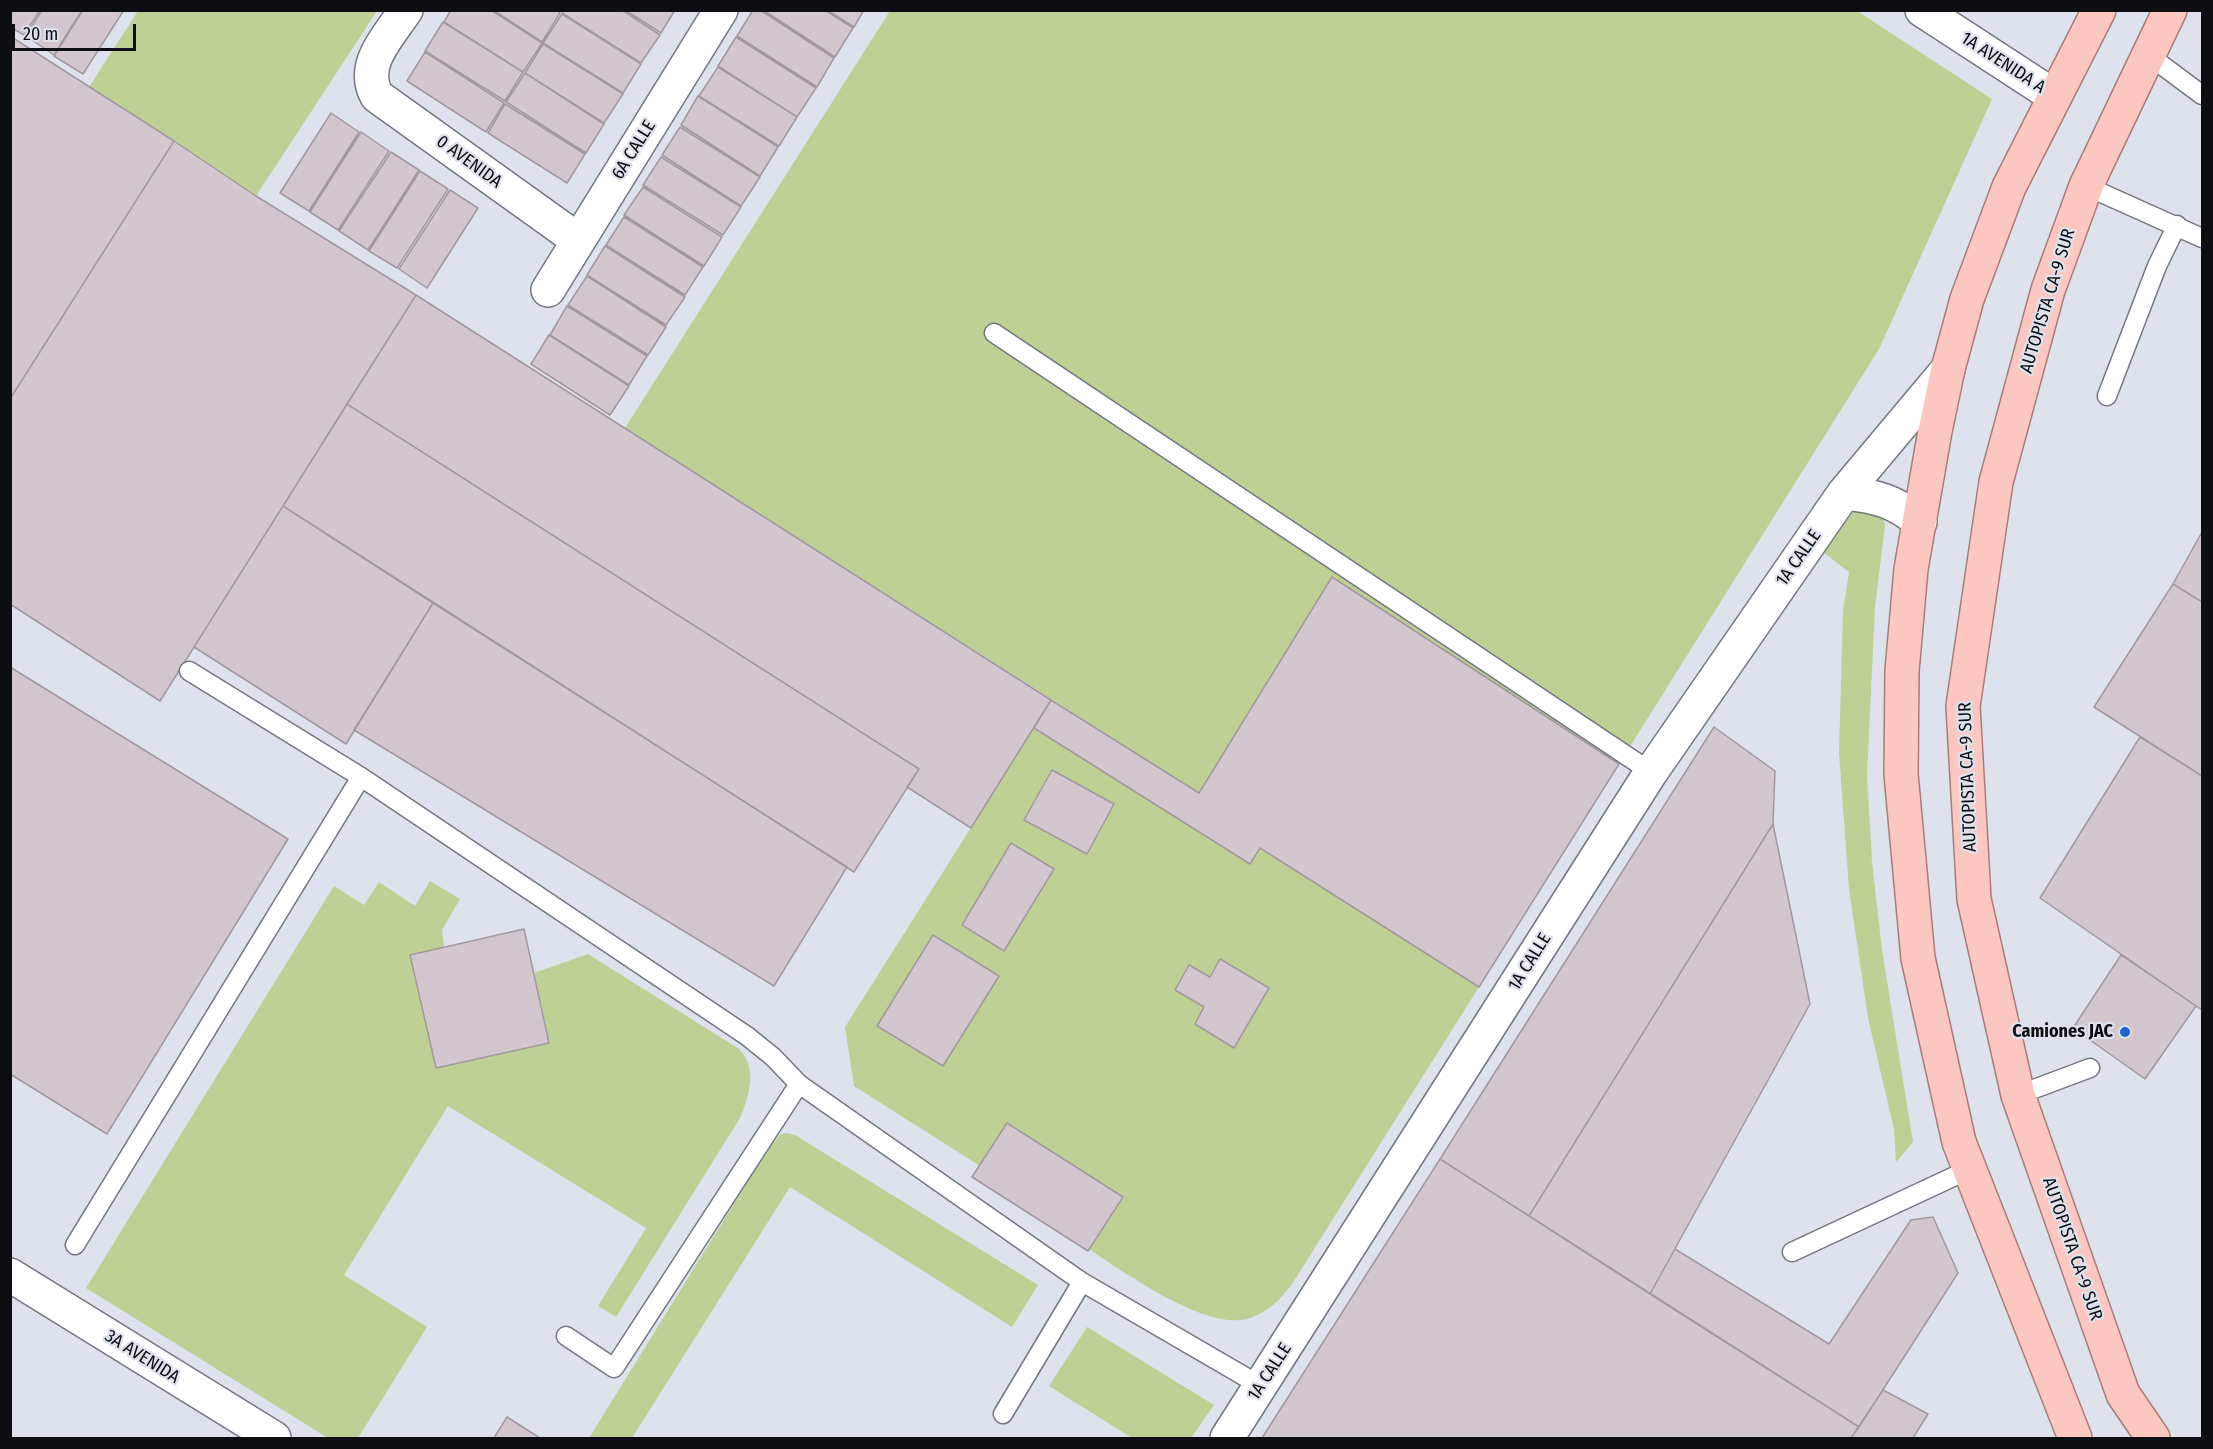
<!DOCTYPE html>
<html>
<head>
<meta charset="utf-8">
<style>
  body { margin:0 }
  #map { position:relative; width:2213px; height:1449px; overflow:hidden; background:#dde2ed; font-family:"Fira Sans Condensed",sans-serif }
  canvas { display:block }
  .frame { position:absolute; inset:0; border:12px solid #0d0e12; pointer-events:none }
  .scale { position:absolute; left:12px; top:24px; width:124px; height:27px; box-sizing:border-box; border:3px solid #0d0e12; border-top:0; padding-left:8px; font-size:18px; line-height:21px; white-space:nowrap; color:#0d0e12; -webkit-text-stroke:4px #dde2ed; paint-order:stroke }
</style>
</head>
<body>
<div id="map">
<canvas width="2213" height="1449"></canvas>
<div class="frame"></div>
<div class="scale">20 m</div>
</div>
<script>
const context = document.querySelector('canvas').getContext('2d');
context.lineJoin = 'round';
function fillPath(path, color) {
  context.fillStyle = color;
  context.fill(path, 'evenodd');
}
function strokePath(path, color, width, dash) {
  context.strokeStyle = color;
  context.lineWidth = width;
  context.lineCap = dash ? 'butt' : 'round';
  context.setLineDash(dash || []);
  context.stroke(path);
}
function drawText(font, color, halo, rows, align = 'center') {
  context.font = font + ' "Fira Sans Condensed",sans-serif';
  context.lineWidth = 4.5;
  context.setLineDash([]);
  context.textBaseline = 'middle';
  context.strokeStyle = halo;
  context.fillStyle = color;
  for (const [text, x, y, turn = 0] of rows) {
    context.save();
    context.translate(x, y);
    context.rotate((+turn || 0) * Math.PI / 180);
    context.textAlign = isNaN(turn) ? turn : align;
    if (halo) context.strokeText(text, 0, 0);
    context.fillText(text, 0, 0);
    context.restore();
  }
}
fillPath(new Path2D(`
  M138,11H377L256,196L89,87Z
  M890,11H1857L1992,99L1879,349L1619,764L1332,577L1199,793L625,428Z
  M1860,507L1882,515L1885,526L1875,607L1867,775L1872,862L1882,950L1913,1142L1896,1162L1894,1129L1868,1018L1849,889L1839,753L1843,610L1849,572L1824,553L1853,512Z
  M1034,728L1250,863L1260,848L1479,987L1292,1284C1281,1299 1268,1312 1250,1318C1208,1333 1124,1272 1089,1249L1123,1197L1007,1123L980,1166L854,1086L845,1027Z
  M430,881L460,899L442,930L444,948L410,956L436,1068L549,1043L534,973L588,954L739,1049C758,1068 749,1097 740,1118L616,1317L598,1306L646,1228L448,1106L344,1275L427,1327L358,1438H328L86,1288L334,886L364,905L379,882L415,906Z
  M787,1133L795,1135L1038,1285L1012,1327L790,1187L632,1438H589L769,1147L781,1134Z
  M1087,1327L1214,1405L1191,1438H1132L1049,1386Z`), '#bed094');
const building = new Path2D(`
  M10,10H40L24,35L10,27Z
  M42,10H82L54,55L26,36Z
  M83,10H124L83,74L54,56Z
  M451,10H491L542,43L523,72L444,22Z
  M493,10H556L560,13L542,42Z
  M564,10H622L660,35L641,63L562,13Z
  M625,10H675L661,33Z
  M753,10H760L834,58L817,87L737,36Z
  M763,10H825L853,28L835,57Z
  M827,10H864L854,27Z
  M562,14L641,64L623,93L543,43Z
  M443,22L523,72L505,101L425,51Z
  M10,36L174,141L10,399Z
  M736,37L816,88L797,117L718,66Z
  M543,44L623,94L604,123L525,73Z
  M425,52L504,103L486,132L407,81Z
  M718,67L797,117L779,146L699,96Z
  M525,73L604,124L586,153L506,102Z
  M698,96L778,147L760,176L681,125Z
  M505,104L585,154L567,183L488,133Z
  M331,113L359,132L309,211L280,193Z
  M680,127L760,177L741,206L662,155Z
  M361,132L389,151L338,230L310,212Z
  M174,141L256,196L416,295L160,701L10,604V399Z
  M391,152L419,170L368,250L339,231Z
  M661,157L741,207L723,235L643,185Z
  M420,171L448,189L397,268L369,251Z
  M643,187L722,237L704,266L624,215Z
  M450,190L478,208L427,288L399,269Z
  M624,217L703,267L685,295L606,245Z
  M605,246L685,297L666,325L587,275Z
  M587,276L666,327L648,355L568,305Z
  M416,295L1051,700L971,828L907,787L919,769L347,404Z
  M567,306L647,356L629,385L550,335Z
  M549,335L629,386L610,415L531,364Z
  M347,404L919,769L854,872L283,506Z
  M283,506L433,603L346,744L194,647Z
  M2202,532V602L2173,584Z
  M1332,577L1619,764L1479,987L1260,848L1250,864L1034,728L1051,700L1199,793Z
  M2173,584L2202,602V776L2094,707Z
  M433,603L847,867L774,986L354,730Z
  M10,667L288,839L107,1134L10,1074Z
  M1714,727L1775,771L1773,824L1529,1216L1440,1159Z
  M2140,737L2202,776V1010L2040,898Z
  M1052,770L1114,804L1087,854L1024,820Z
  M1773,824L1810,1004L1650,1294L1529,1216Z
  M1011,843L1054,869L1004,951L962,925Z
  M524,929L549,1043L436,1068L410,955Z
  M933,935L999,976L943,1066L877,1026Z
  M2121,955L2196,1006L2145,1079L2073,1028Z
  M1220,959L1269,988L1234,1048L1195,1024L1204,1007L1175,990L1189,965L1210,977Z
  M1007,1123L1123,1197L1088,1251L972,1177Z
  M1440,1159L1859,1427L1851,1438H1262Z
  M1933,1217L1958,1273L1859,1427L1650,1294L1675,1249L1829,1344L1911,1220Z
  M1883,1390L1928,1414L1913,1438H1851Z
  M507,1417L540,1438H494Z`);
fillPath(building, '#d2c7ce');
strokePath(building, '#a3989f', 1.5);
const service = new Path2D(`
  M2147,54L2202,95
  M2086,186L2202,238
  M994,333L1651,772
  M2107,396L2157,266L2177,225
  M189,671L361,777L747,1036L773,1057L799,1084L1082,1282L1261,1386
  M2018,1095L2090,1068
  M75,1245L361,777
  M1792,1252L1970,1169
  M566,1336L614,1368L799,1084
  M1003,1414L1082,1282`);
const minor = new Path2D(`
  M406,10C389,36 359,65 377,96L578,240
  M1922,10L2054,96
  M548,290L721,10`);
const tertiary = new Path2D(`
  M1844,493C1876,496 1895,501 1920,522
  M10,1275L274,1438
  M1227,1438L1651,772L1844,493L1948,369`);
const trunk = new Path2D(`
  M2075,1438L1959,1142L1918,958L1901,774L1902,671L1911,569L1935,431L1948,369L1967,299L2009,187L2099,10
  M2153,1438L2123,1394L2018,1095L1974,899L1963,706L1996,482L2048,290L2086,186L2170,10`);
strokePath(service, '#737781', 21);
strokePath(minor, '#737781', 36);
strokePath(tertiary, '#737781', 36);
strokePath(trunk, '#a87d79', 36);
strokePath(service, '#fff', 18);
strokePath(minor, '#fff', 33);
strokePath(tertiary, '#fff', 33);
strokePath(trunk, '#fcc7c0', 33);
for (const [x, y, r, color] of [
  [2125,1032,6,"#1d65d0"]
]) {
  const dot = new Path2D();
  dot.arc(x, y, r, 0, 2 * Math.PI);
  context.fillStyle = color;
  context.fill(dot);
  strokePath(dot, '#dde2ed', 2);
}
drawText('18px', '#0d0e12', '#dde2ed', [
  ["1A AVENIDA A",2003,63,33],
  ["6A CALLE",634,150,-58],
  ["0 AVENIDA",469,162,36],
  ["AUTOPISTA CA-9 SUR",2048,301,-73],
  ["1A CALLE",1799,558,-55],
  ["AUTOPISTA CA-9 SUR",1968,777,-92],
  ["1A CALLE",1530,962,-58],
  ["AUTOPISTA CA-9 SUR",2072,1249,71],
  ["3A AVENIDA",142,1357,32],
  ["1A CALLE",1270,1372,-57]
]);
drawText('bold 18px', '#0d0e12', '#dde2ed', [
  ["Camiones JAC",2113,1032]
], 'right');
</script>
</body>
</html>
